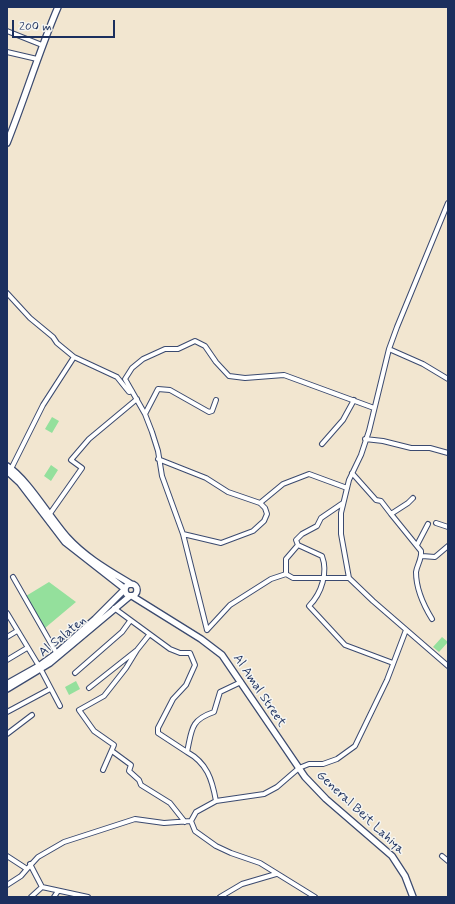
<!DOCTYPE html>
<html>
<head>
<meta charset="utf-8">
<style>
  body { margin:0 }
  #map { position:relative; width:455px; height:904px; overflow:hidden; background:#f2e6d0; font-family:Mynerve,sans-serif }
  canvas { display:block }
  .frame { position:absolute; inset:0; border:8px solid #1b2f5e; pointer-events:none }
  .scale { position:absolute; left:12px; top:20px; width:103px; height:18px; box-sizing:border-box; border:2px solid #1b2f5e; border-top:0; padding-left:5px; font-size:12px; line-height:14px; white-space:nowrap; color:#1b2f5e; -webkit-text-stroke:3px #f6f6f2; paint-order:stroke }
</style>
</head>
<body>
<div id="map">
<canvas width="455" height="904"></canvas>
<div class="frame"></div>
<div class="scale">200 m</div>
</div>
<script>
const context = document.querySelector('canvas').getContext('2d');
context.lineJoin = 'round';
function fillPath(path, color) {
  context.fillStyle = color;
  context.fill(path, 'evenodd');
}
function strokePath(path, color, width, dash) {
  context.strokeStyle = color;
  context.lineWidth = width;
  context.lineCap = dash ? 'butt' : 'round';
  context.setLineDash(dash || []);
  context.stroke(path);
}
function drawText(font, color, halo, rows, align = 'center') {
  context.font = font + ' Mynerve,sans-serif';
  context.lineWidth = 3;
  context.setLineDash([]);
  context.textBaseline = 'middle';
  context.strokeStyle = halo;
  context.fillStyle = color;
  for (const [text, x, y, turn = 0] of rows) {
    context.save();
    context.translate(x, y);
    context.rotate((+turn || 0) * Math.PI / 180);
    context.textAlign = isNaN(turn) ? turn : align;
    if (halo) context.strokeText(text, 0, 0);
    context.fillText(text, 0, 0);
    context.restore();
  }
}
fillPath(new Path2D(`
  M52,417L59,421L52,433L45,429Z
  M51,465L58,470L51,481L44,476Z
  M49,582L76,602L45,628L26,596Z
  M442,637L448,642L439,652L433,647Z
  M76,681L80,689L69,695L65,687Z`), '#94e09c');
const street = new Path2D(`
  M7,31L42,45
  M7,52L37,59
  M448,203L397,327L389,349L369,431L361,455L349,480L341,513V534L349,578L373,601L448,666
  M7,293L30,318L53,337L57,343L74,357L117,377L129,392L132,391
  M389,349L423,364L448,379
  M145,414L158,389L170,390L209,412L212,411L216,400
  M365,439L383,441L411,448H430L448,453
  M322,444L343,420L354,400
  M158,459L206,478L228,492L260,503L265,508L267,514L264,521L253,531L221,543L183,534
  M11,469L43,405L74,357
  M352,473L376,500L381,501L391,514
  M413,498L408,503L391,514L421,551C422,559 417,565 416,572C416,589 424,606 432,619
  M260,503L283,484L309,474L347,488
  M49,515L82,468L71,460L89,439L137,399
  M436,523L448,527
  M298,545L322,556C328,572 322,593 309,606L345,645L393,663
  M417,545L428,524
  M422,556L435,557L448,546
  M286,574V559L298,545L296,540L302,534L317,526L321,518L343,503
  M13,577L57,654
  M114,608L170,649L180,653H190L195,665L186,685L173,699L158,728V733L187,752
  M7,613L39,666L60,706
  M207,630L183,534L162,476L158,451L152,432L145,414L125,379L132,368L143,359L165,349H178L195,341L205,346L216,362L229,376L245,378L284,375L374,408
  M207,630L230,605L271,579L286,574L293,578H349
  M7,637L17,631
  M7,660L27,648
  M75,673L122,632L130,621
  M89,688L137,650L149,635
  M7,712L50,689
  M7,734L32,715
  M112,751L131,765L129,771L139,780L141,785L170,803L185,822
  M103,770L114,745L94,731L79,710L104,696L126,668L137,650
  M216,801C212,779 207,763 187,752C192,730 190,720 214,712L220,692L241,682
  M7,856L27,869L38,857L64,842L135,819L164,823L191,821
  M442,856L448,861
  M30,864L42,887L88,897
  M7,885L21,876L27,869
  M31,897L42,887
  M54,897L58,891
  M220,897L242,884L276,874
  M315,897L260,863L231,853L216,846L195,831L191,821L196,812L216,801L264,794L277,787L299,768L309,764H323L337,759L355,746L387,680L406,630`);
const secondary = new Path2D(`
  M7,143C25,98 39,51 58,7
  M7,466C27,478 50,518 67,537C85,557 108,570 131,584
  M7,471L20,483L65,542L125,589L95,619L57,653L39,666L7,684
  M125 590a6 6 0 1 1 12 0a6 6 0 1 1-12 0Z
  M132,596L201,639L222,655L305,777L326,799L392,856L405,876L413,897
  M7,689L50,663L130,596`);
strokePath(street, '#3b4a6f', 6);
strokePath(secondary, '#3b4a6f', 8);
strokePath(street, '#fff', 4);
strokePath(secondary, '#fff', 5.5);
drawText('13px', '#1b2f5e', '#f6f6f2', [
  ["Al Salaten",63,637,-39],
  ["Al Amal Street",259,691,56],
  ["General Beit Lahiya",360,813,43]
]);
</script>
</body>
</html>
